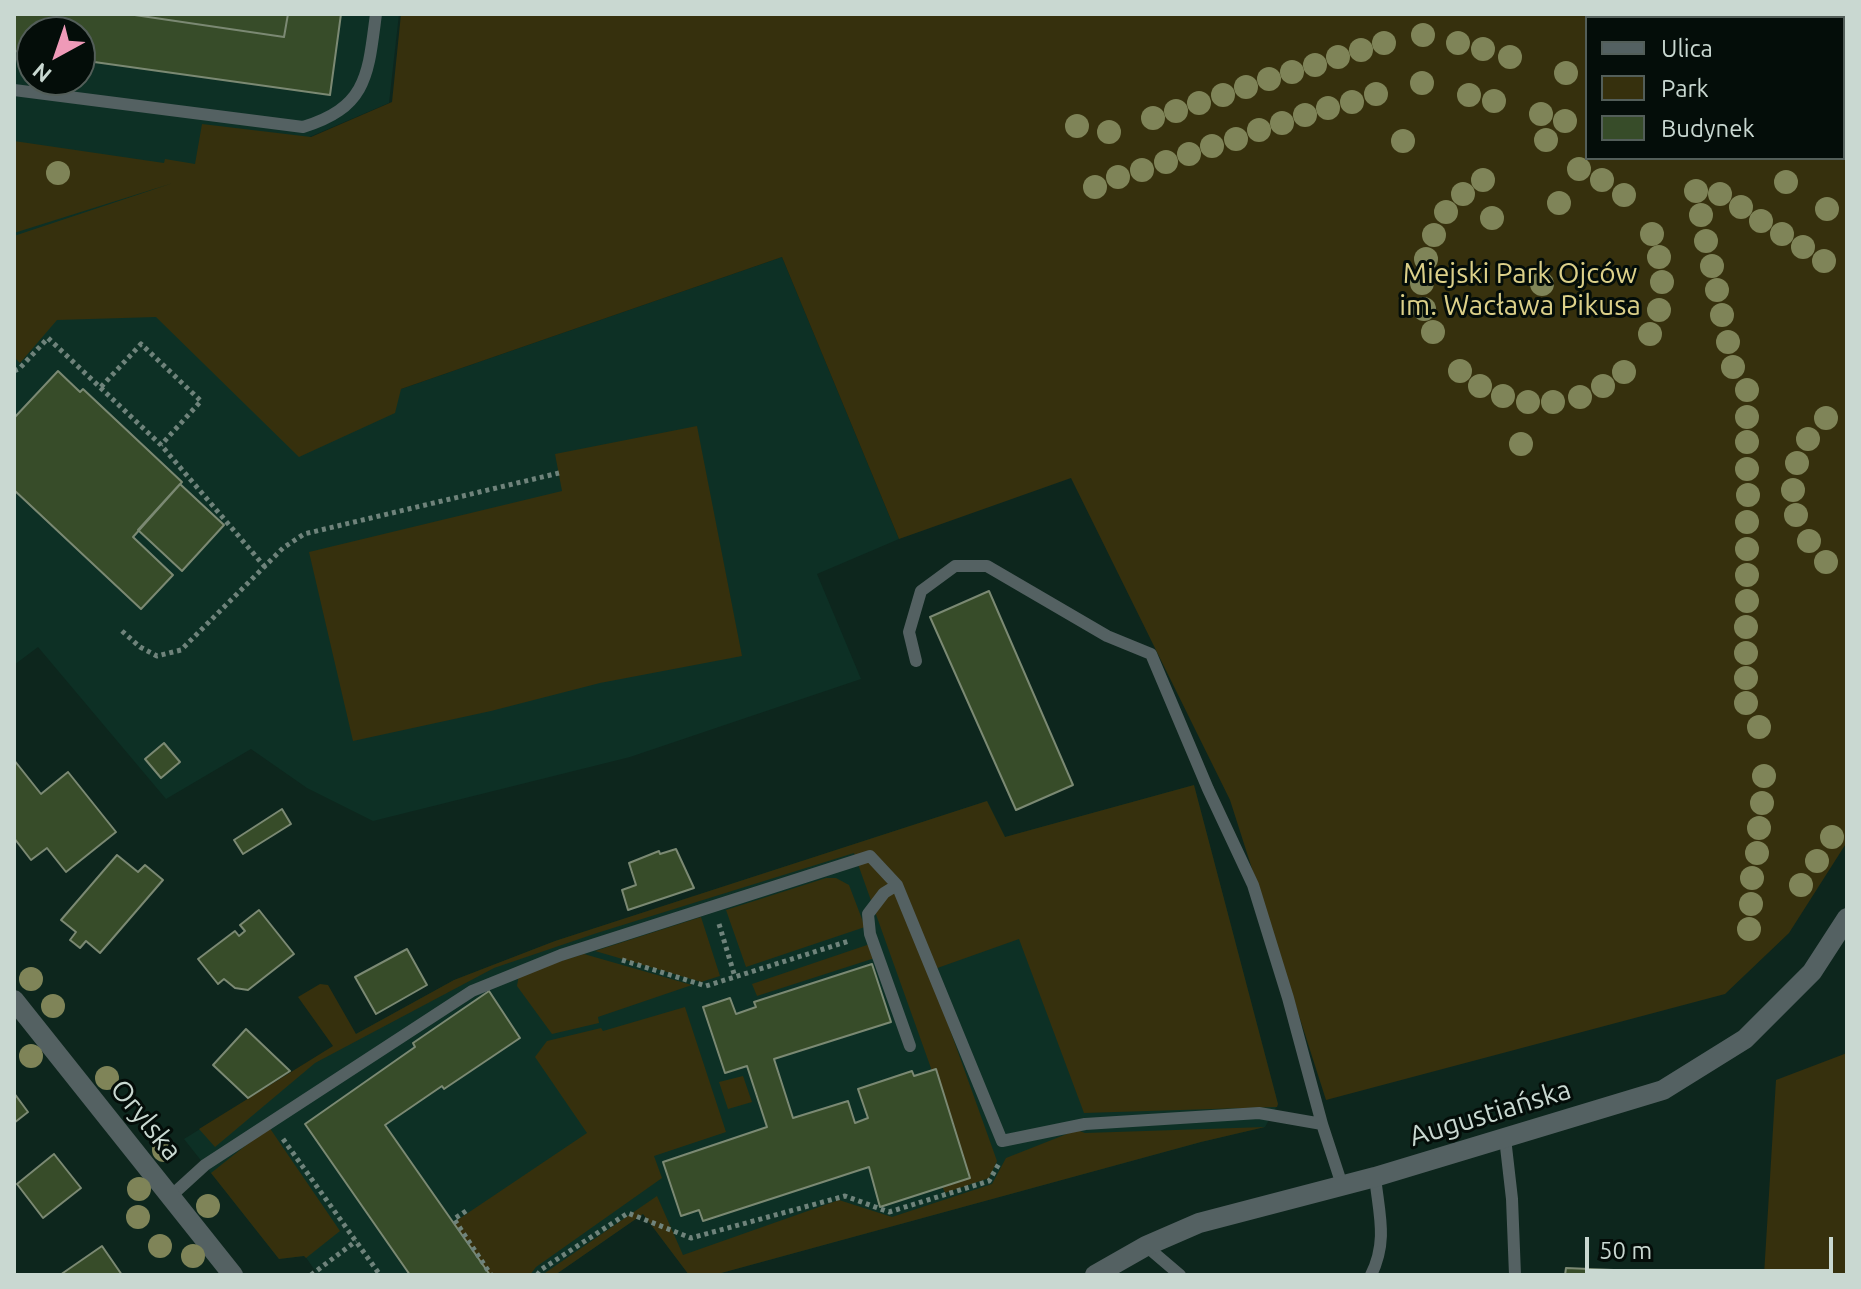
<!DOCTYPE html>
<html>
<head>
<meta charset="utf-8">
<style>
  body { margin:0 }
  #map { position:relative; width:1861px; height:1289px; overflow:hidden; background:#0d261d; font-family:Ubuntu,sans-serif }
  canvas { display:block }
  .frame { position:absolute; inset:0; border:16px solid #c9d8d1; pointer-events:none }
  .legend { position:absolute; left:1585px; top:16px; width:260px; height:144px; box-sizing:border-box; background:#040d09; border:2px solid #535e59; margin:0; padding:10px 14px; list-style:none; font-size:24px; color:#c9d8d1 }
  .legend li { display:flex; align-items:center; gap:16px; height:40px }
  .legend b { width:40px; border:2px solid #535e59 }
  .north { position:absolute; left:16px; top:16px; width:80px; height:80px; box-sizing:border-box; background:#040d09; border:2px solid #535e59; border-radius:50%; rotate:220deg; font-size:22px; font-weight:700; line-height:32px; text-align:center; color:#c9d8d1 }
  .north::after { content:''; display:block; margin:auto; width:28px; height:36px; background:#ef9ab8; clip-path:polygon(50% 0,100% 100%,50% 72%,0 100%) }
  .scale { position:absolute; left:1585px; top:1237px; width:248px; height:36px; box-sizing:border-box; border:4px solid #c9d8d1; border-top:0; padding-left:10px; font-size:24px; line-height:28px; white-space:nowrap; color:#c9d8d1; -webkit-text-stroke:6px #040d09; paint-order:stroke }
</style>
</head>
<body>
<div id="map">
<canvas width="1861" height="1289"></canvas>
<div class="frame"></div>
<ul class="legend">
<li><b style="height:10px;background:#546162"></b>Ulica</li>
<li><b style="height:22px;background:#36300d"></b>Park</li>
<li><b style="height:22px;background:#374c29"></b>Budynek</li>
</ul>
<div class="north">N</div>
<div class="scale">50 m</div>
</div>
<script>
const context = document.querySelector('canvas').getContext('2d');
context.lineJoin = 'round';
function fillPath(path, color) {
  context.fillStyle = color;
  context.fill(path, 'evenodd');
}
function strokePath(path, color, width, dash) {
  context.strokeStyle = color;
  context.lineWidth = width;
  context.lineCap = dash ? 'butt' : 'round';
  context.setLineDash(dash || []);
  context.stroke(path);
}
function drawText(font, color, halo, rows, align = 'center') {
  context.font = font + ' Ubuntu,sans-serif';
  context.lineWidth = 6;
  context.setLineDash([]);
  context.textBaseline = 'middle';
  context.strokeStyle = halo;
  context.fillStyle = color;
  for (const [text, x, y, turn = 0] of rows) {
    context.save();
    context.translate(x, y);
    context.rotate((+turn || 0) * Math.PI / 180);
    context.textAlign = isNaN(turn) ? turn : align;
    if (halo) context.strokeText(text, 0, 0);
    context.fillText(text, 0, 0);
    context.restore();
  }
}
fillPath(new Path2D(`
  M14,14H399L389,103L293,144L401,389L782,257L899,539L817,574L861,679L630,757L373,821L307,788L251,749L166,799L38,647L14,665ZM32,32H80V80H32Z
  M1194,785L1278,1104L1265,1127L1201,1142L714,1275H689L643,1214L555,1275H318L305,1256L279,1259L184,1139L332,1047L454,980L555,941L987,801L1005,837Z`), '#0d3025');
fillPath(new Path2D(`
  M401,14H1847V842L1789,933L1725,994L1326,1100L1230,800L1071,478L899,539L782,257L401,389L395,413L299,457L156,317L57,320L20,363L14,357V236L173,183L14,233V141L164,163L165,159L195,164L202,124L311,137L392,102ZM1587,18H1843V158H1587Z
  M697,426L742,656L600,683L491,711L353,741L309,552L562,491L555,454Z
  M1194,785L1278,1104L1277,1107L1084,1113L1019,939L929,971L997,1161L989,1178L945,1193L942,1186L944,1101L946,1100L936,1070L932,1071L854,853L597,933L494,968L315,1063L215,1147L199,1129L333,1046L298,997L320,984L328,985L356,1034L454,980L555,941L987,801L1005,837Z
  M826,878H836L849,885L865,927L746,967L726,910Z
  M701,917L720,976L701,982L595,951Z
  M870,944L875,958L757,996L752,984Z
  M584,954L692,985L598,1017L599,1023L552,1034L517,986L519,974Z
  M685,1007L726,1132L654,1156L662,1178L536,1267L530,1275H490L453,1223L587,1133L535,1057L547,1041L601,1028L603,1031Z
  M1847,1053V1275H1764L1776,1080Z
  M743,1076L752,1102L728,1109L719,1082Z
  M269,1127L340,1231L306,1258L304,1256L279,1259L211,1173Z
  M1265,1127L1201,1142L714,1275H689L643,1214L555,1275H542L657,1196L683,1255L839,1200L892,1217L992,1184L1006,1158L1077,1130L1085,1133Z`), '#36300d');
const building = new Path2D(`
  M14,14H128L284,37L288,14H341L330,95L80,60V32H32V53L14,51Z
  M128,14H288L284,37Z
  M58,371L80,392L83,389L182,482L133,537L173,575L141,609L14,490V418Z
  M180,484L224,525L182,571L138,530Z
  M989,591L1073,785L1016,810L930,617Z
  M164,743L180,762L161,778L145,759Z
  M14,760L41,794L68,772L116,832L66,872L47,848L31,860L14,838Z
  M282,809L291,824L243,854L234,840Z
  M676,849L694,888L628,910L622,890L636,885L629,863L659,851L660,854Z
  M117,855L138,872L145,865L163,880L100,953L86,941L80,948L70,940L76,932L61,920Z
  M259,910L294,954L248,990L235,988L224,979L218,984L198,959L235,931L239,936L245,931L240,925Z
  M407,949L427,985L376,1014L355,977Z
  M872,964L891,1022L774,1059L793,1118L848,1101L855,1123L868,1118L858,1089L912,1071L914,1076L936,1069L970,1178L880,1207L869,1167L703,1221L699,1210L681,1216L663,1162L767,1127L747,1066L725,1073L703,1007L730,998L736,1014L756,1007L754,1002Z
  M489,991L520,1038L444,1089L442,1086L385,1125L490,1275H410L305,1124L415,1047L413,1043Z
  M246,1029L290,1071L248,1098L213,1065Z
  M14,1093L28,1112L14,1123Z
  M54,1154L81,1188L43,1218L17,1184Z
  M102,1246L122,1275H60Z
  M1566,1268L1685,1273L1684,1275H1565Z`);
fillPath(building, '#374c29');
strokePath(building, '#7b8973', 2);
strokePath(new Path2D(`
  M14,371L19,369L48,338L161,445L265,567
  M101,387L141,344L201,401L161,445
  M122,631L140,647L157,656L181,650L283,548L304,534L559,473
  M719,924L735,977
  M622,960L706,986L849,941
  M283,1139L380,1275
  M466,1211L454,1219L491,1275
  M311,1275L356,1241
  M537,1275L542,1269L628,1213L691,1238L845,1196L889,1212L989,1181L1000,1162`), '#6f837b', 5, [4, 4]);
strokePath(new Path2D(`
  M14,90L303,127C368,107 368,74 376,14
  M916,661L909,632L921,591L955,566H987L1107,636L1151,654L1208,789L1253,885L1288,998L1322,1124L1342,1185
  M897,885L884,893L868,914L870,934L910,1046
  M1505,1138L1512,1199L1515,1275
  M171,1196L205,1165L472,991L561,955L870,856L897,885L1002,1141L1085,1124L1259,1113L1322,1124
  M1146,1246L1180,1275
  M1371,1275C1388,1241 1379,1214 1375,1177`), '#546162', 12);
strokePath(new Path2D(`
  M1095,1275L1146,1246L1199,1223L1375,1177L1663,1090L1745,1039L1812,972L1847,918`), '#546162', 20);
strokePath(new Path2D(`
  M14,1000L233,1275`), '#546162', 20);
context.fillStyle = '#7f8458';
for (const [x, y] of [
  [1423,35],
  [1384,43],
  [1458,43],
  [1483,49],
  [1361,50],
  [1338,57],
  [1510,57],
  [1315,65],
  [1292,72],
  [1566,73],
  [1269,79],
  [1422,83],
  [1246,87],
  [1376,94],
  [1223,95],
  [1469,95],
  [1494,101],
  [1352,102],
  [1199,103],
  [1328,108],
  [1176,111],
  [1541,114],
  [1305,115],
  [1153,118],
  [1565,121],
  [1282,123],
  [1077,126],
  [1259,130],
  [1109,132],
  [1236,139],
  [1546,140],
  [1403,141],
  [1212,146],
  [1189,154],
  [1166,162],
  [1579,169],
  [1142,170],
  [58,173],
  [1118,177],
  [1483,180],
  [1602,180],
  [1786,182],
  [1095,187],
  [1696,191],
  [1463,194],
  [1720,194],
  [1624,195],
  [1559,203],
  [1741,207],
  [1827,209],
  [1446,212],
  [1701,215],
  [1492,218],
  [1761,221],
  [1652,234],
  [1782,234],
  [1434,235],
  [1706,241],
  [1803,247],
  [1659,257],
  [1426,259],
  [1824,261],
  [1712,266],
  [1662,282],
  [1422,283],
  [1542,284],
  [1717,290],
  [1424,309],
  [1659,310],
  [1722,315],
  [1433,332],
  [1650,334],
  [1728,342],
  [1733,367],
  [1460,371],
  [1624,372],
  [1480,386],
  [1603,386],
  [1747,390],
  [1503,396],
  [1580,397],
  [1528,402],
  [1553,402],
  [1747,417],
  [1826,418],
  [1808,439],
  [1747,442],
  [1521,444],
  [1797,463],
  [1747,469],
  [1793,490],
  [1748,495],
  [1796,515],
  [1747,522],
  [1809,541],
  [1747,549],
  [1826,562],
  [1747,575],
  [1747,601],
  [1746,627],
  [1746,653],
  [1746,678],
  [1746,703],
  [1759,727],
  [1764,776],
  [1762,803],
  [1759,828],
  [1832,837],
  [1757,853],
  [1817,861],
  [1752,878],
  [1801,885],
  [1751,904],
  [1749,929],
  [31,979],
  [53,1006],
  [31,1056],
  [107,1078],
  [164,1150],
  [139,1189],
  [208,1206],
  [138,1217],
  [160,1246],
  [193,1256]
]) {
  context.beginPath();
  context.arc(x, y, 12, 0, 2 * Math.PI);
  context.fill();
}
drawText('28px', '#dcd089', '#040d09', [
  ["Miejski Park Ojców",1520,274],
  ["im. Wacława Pikusa",1520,306]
]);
drawText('28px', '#c9d8d1', '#040d09', [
  ["Augustiańska",1490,1113,-17],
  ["Orylska",146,1120,51]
]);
</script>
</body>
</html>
